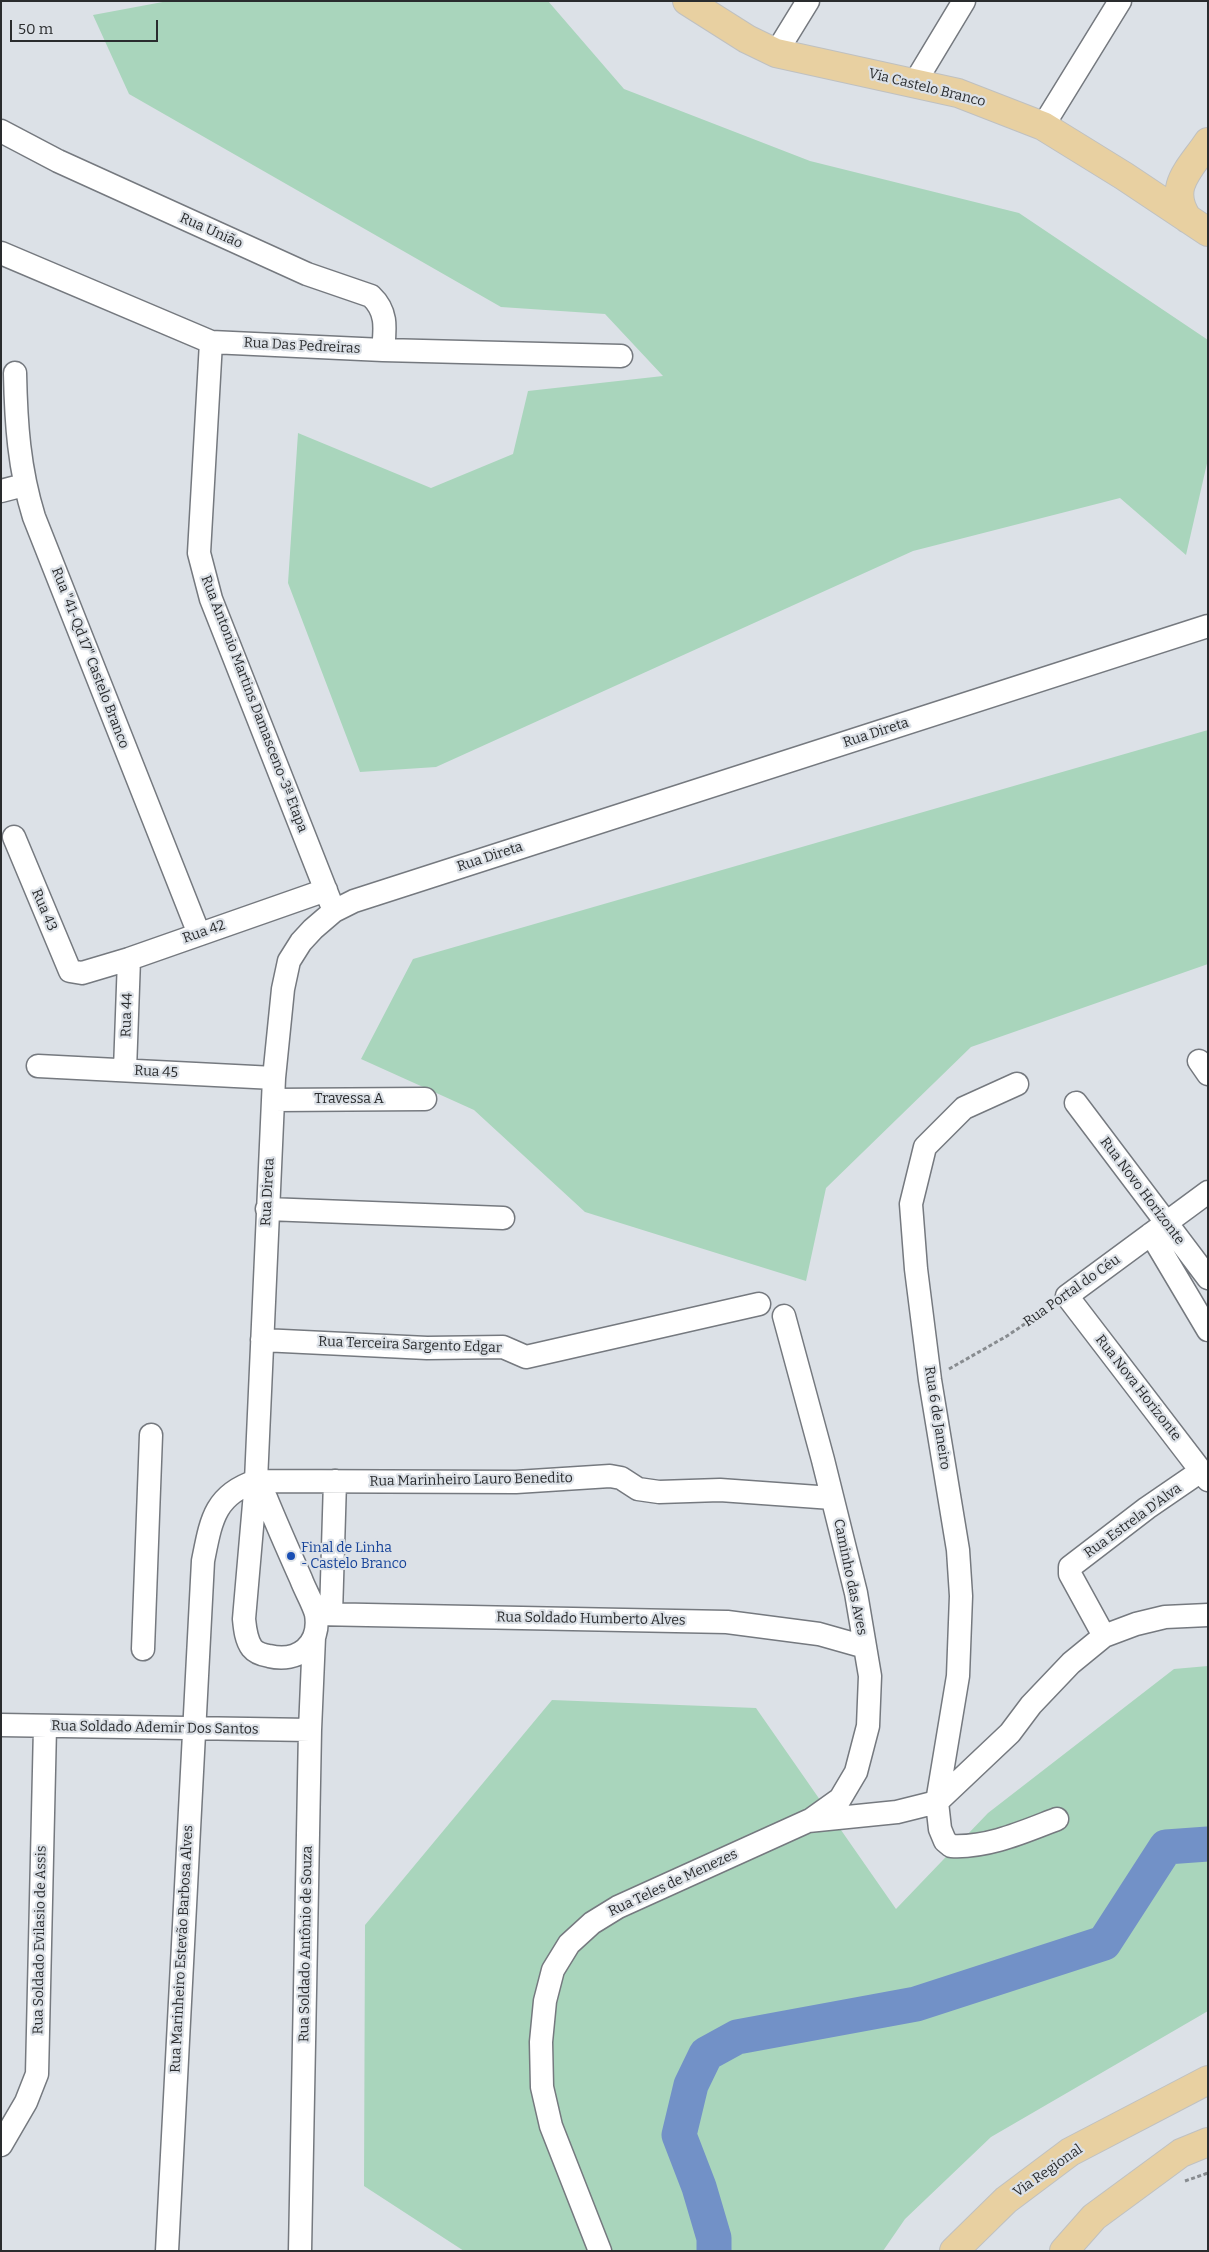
<!DOCTYPE html>
<html>
<head>
<meta charset="utf-8">
<style>
	body { margin:0 }
	#map { position:relative; width:1209px; height:2252px; overflow:hidden; background:#dce1e7; font-family:Bitter,serif }
	canvas { display:block }
	.frame { position:absolute; inset:0; border:2px solid #2a2c2e; pointer-events:none }
	.scale { position:absolute; left:10px; top:20px; width:148px; height:22px; box-sizing:border-box; border:2px solid #2a2c2e; border-top:0; padding-left:6px; font-size:15px; line-height:18px; white-space:nowrap; color:#2a2c2e; -webkit-text-stroke:4px #dce1e7; paint-order:stroke }
</style>
</head>
<body>
<div id="map">
<canvas width="1209" height="2252"></canvas>
<div class="frame"></div>
<div class="scale">50 m</div>
</div>
<script>
const g = document.querySelector('canvas').getContext('2d');
g.lineJoin = 'round';
function paint(path, color) {
  g.fillStyle = color;
  g.fill(path, 'evenodd');
}
function stroke(path, color, width, dash) {
  g.strokeStyle = color;
  g.lineWidth = width;
  g.lineCap = dash ? 'butt' : 'round';
  g.setLineDash(dash || []);
  g.stroke(path);
}
function write(font, color, halo, rows, align = 'center') {
  g.font = font + ' Bitter,serif';
  g.lineWidth = 4.5;
  g.setLineDash([]);
  g.textBaseline = 'middle';
  g.strokeStyle = halo;
  g.fillStyle = color;
  for (const [text, x, y, turn = 0] of rows) {
    g.save();
    g.translate(x, y);
    g.rotate((+turn || 0) * Math.PI / 180);
    g.textAlign = isNaN(turn) ? turn : align;
    if (halo) g.strokeText(text, 0, 0);
    g.fillText(text, 0, 0);
    g.restore();
  }
}
const green = new Path2D(`
	M168,1H548L624,89L810,161L1019,213L1208,340V459L1186,555L1120,498L913,551L436,767L360,772L288,583L298,433L431,488L513,454L528,391L663,376L605,314L501,307L129,94L93,15Z
	M1208,730V964L971,1047L826,1188L806,1281L585,1212L474,1110L361,1059L413,959Z
	M1208,1666V2011L991,2137L905,2219L883,2251H464L364,2186L365,1925L552,1700L756,1708L896,1909L988,1813L1174,1669Z`);
const river = new Path2D(`
	M714,2251V2238L699,2187L679,2135L691,2085L706,2054L737,2037L916,2004L1104,1943L1166,1847L1208,1844`);
const path = new Path2D(`
	M949,1369L1007,1336L1050,1307
	M1185,2181L1208,2173`);
const minor = new Path2D(`
	M776,53L808,1
	M914,84L964,1
	M1043,126L1120,1
	M1,131L58,161L307,274L371,296C388,312 385,329 383,350
	M1,253L211,342L383,350L621,356
	M211,342L199,553L211,599L334,911
	M15,373C16,423 19,469 34,517L199,934
	M1,491L24,485
	M14,837L70,971L82,973L129,959L326,890
	M1199,1061L1208,1074
	M38,1066L274,1078
	M125,1070L129,959
	M1017,1084L964,1108L925,1147L911,1204L916,1269L930,1380L958,1550L961,1596L958,1676L937,1802L940,1829L945,1841L951,1846C988,1848 1023,1832 1057,1819
	M273,1100L425,1099
	M1076,1103L1208,1278
	M1208,1192L1067,1296L1208,1480
	M267,1209L503,1218
	M1151,1234L1208,1330
	M784,1316L823,1460L856,1593L870,1676L868,1726L856,1772L840,1799L812,1819
	M262,1340L427,1348L503,1347L526,1357L759,1304
	M256,1481L266,1498C277,1525 289,1552 301,1579C305,1590 313,1603 316,1614C321,1645 298,1663 269,1656C263,1655 256,1653 252,1648C246,1640 245,1629 244,1619L256,1481L274,1078L283,989L289,961L301,942L313,929L334,911L354,901L1208,626
	M316,1614L727,1622L819,1634L865,1647
	M331,1614L335,1481
	M1104,1636L1070,1574V1567L1147,1508L1201,1471
	M143,1649L151,1435
	M1,1725L310,1730
	M1,2145L26,2102L37,2074L45,1727
	M167,2251L203,1561C211,1521 214,1495 256,1481L516,1482L610,1476L621,1478L638,1489L659,1492L720,1490L832,1498
	M300,2251L310,1730L314,1637
	M600,2251L551,2126L542,2087L541,2042L545,2001L553,1970L569,1944L592,1923L618,1907L808,1821L897,1812L937,1802L1010,1733L1031,1705L1071,1663L1104,1636L1136,1624L1165,1617L1208,1615`);
const major = new Path2D(`
	M687,1L747,39L776,53L958,93L1043,126L1124,176L1208,232
	M1188,219C1166,188 1190,169 1208,142
	M954,2251L1006,2200L1070,2152L1208,2080
	M1064,2251L1094,2217L1181,2153L1208,2142`);
const markers = [
	[291,1556,5,"#1a4fb4"]
];
const streetNames = [
	["Via Castelo Branco",927,88,14],
	["Rua União",211,231,24],
	["Rua Das Pedreiras",302,346,3],
	["Rua \"41-Qd 17\" Castelo Branco",90,658,69],
	["Rua Antonio Martins Damasceno-3ª Etapa",254,704,69],
	["Rua Direta",876,733,-18],
	["Rua Direta",490,857,-18],
	["Rua 43",44,910,67],
	["Rua 42",204,932,-19],
	["Rua 44",127,1015,-88],
	["Rua 45",156,1072,3],
	["Travessa A",349,1099],
	["Rua Novo Horizonte",1142,1191,53],
	["Rua Direta",268,1192,-87],
	["Rua Portal do Céu",1072,1291,-35],
	["Rua Terceira Sargento Edgar",410,1345,2],
	["Rua Nova Horizonte",1138,1388,52],
	["Rua 6 de Janeiro",937,1418,81],
	["Rua Marinheiro Lauro Benedito",471,1480,-1],
	["Rua Estrela D'Alva",1133,1521,-36],
	["Caminho das Aves",850,1577,78],
	["Rua Soldado Humberto Alves",591,1619,1],
	["Rua Soldado Ademir Dos Santos",155,1728,1],
	["Rua Teles de Menezes",673,1883,-25],
	["Rua Soldado Evilasio de Assis",40,1940,-89],
	["Rua Soldado Antônio de Souza",306,1944,-89],
	["Rua Marinheiro Estevão Barbosa Alves",182,1949,-87],
	["Via Regional",1048,2171,-35]
];
const transitNames = [
	["Final de Linha",301,1548],
	["- Castelo Branco",301,1564]
];
paint(green, '#a9d5bc');
stroke(river, '#7291c7', 35);
stroke(minor, '#75797f', 25);
stroke(major, '#bfc0c0', 30);
stroke(path, '#888c90', 3, [4, 2.5]);
stroke(minor, '#fff', 22);
stroke(major, '#e8d0a1', 28);
for (const [x, y, r, color] of markers) {
  const dot = new Path2D();
  dot.arc(x, y, r, 0, 2 * Math.PI);
  g.fillStyle = color;
  g.fill(dot);
  stroke(dot, '#dce1e7', 2);
}
write('14px', '#2a2c2e', '#dce1e7', streetNames);
write('14px', '#164399', '#dce1e7', transitNames, 'left');
</script>
</body>
</html>
